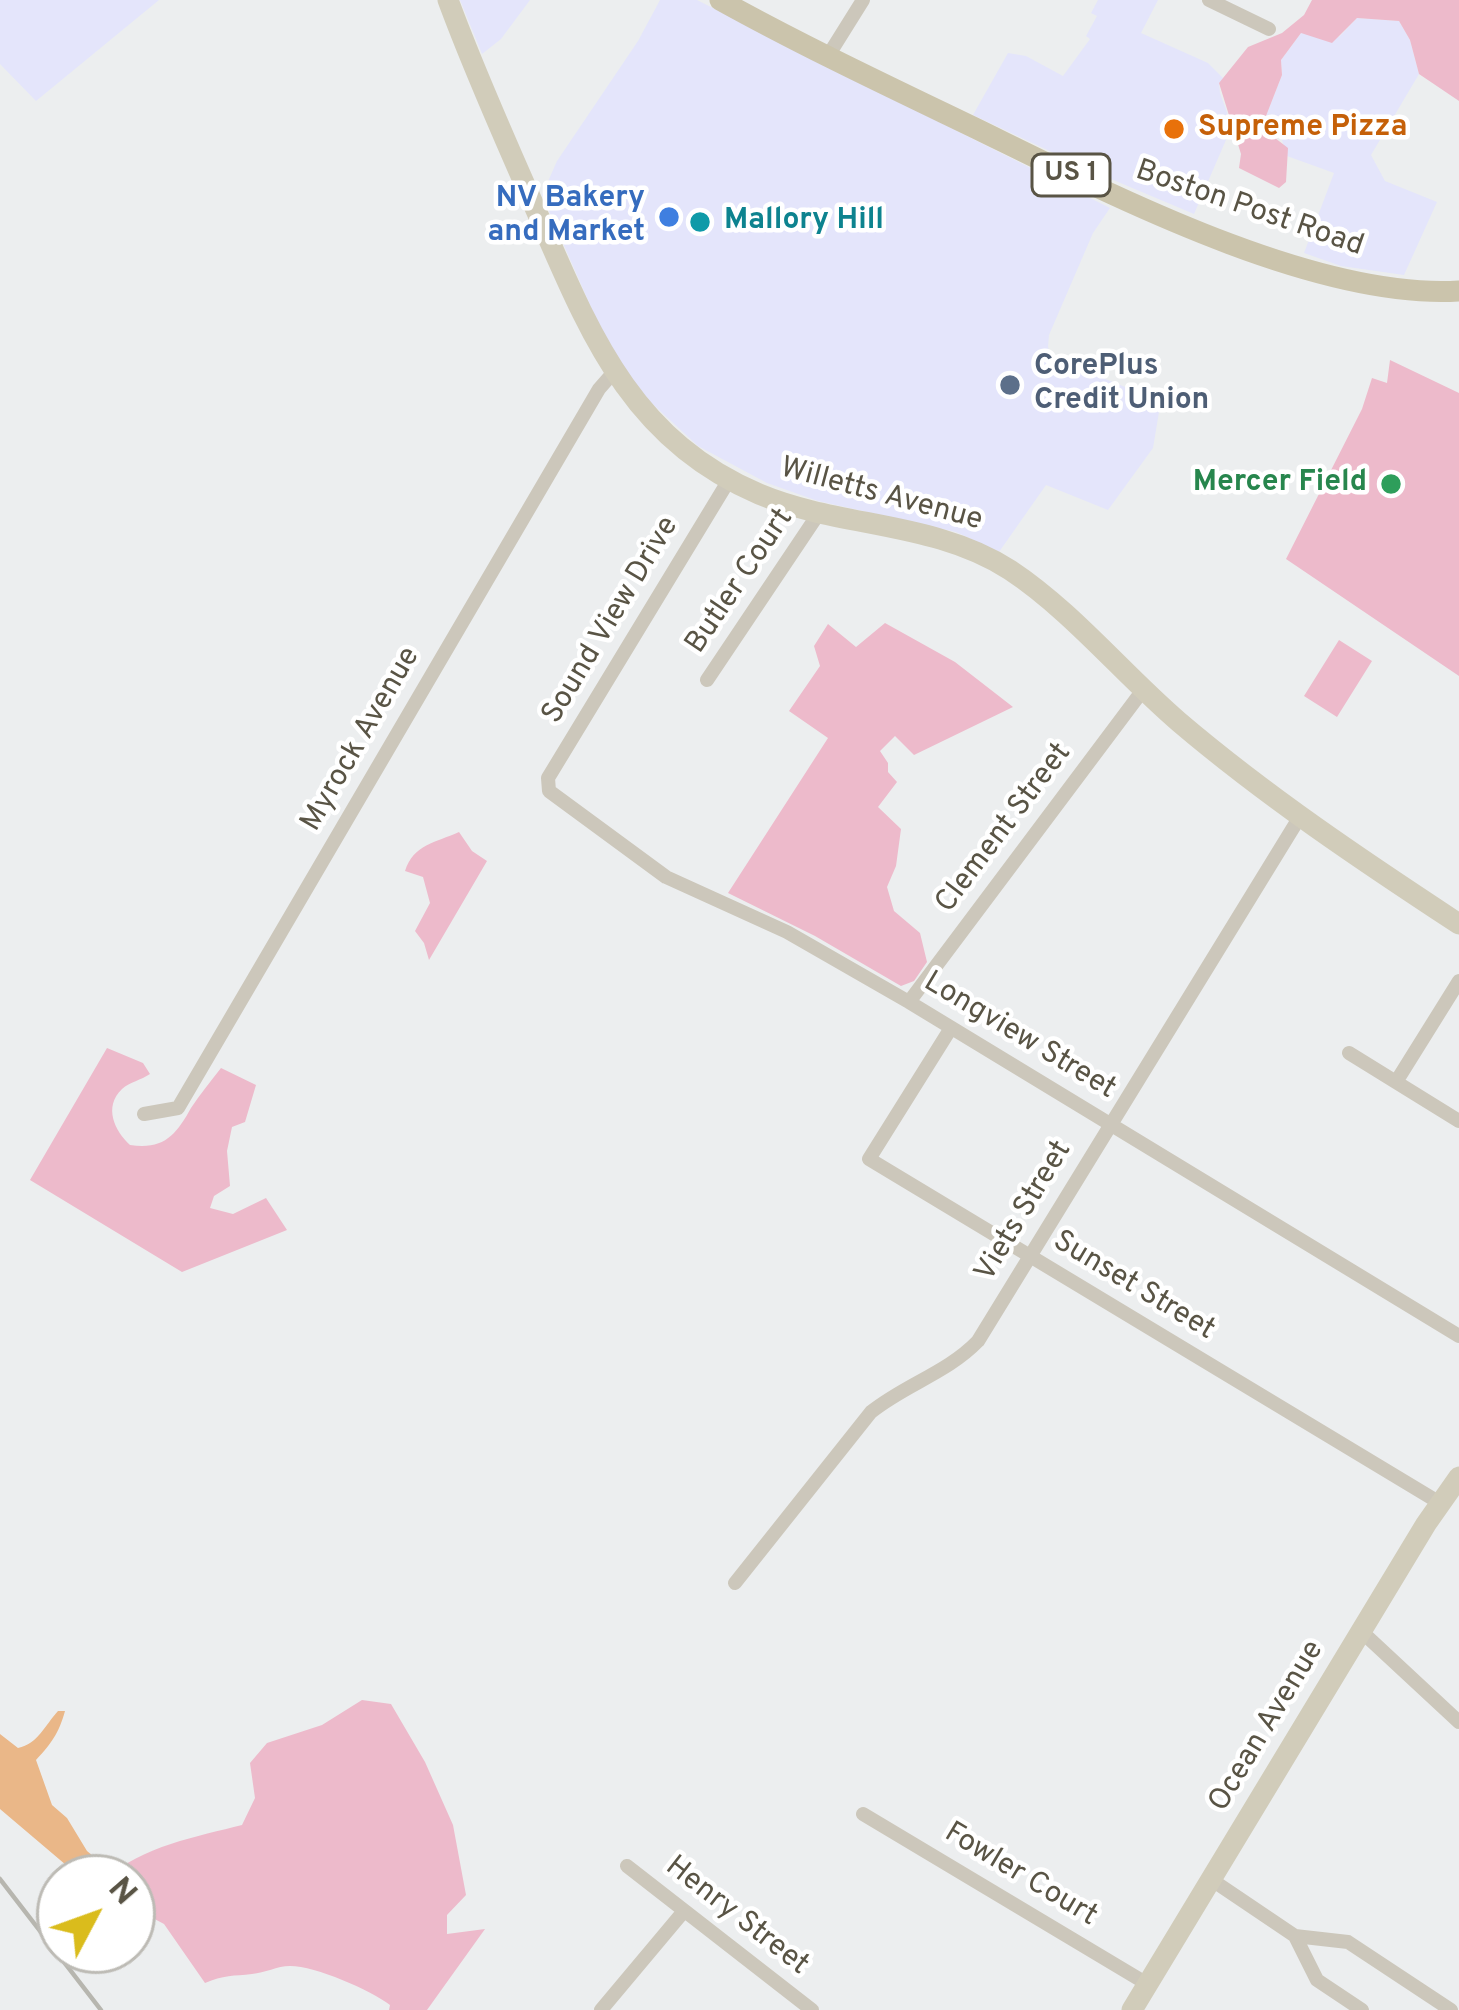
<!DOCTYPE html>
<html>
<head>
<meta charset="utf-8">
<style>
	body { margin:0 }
	#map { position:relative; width:1459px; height:2010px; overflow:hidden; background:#eceeef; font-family:Overpass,sans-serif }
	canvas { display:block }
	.north { position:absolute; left:36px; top:1854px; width:120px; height:120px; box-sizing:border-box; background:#fff; border:3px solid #bdbbb5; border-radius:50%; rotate:49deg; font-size:33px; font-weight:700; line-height:48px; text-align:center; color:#595445 }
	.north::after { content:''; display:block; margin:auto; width:42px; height:54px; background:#dabc1c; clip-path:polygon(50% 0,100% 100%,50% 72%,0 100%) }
</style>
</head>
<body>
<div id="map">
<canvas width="1459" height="2010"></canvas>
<div class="north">N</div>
</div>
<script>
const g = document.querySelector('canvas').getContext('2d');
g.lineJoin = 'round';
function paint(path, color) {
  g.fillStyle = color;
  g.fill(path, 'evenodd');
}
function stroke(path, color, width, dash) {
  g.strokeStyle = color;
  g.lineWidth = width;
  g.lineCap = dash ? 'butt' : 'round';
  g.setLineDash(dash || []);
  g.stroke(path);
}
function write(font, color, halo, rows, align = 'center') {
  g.font = font + ' Overpass,sans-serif';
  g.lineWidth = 9;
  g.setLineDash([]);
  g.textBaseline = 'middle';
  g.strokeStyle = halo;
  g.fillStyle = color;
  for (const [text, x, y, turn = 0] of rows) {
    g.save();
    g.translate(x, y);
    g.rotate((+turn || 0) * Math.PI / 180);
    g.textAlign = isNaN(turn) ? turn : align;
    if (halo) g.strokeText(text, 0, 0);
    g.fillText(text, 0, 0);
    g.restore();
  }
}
const commercial = new Path2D(`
	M0,0H159L36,101L0,64Z
	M460,0H530L501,39L482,54Z
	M660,0H697L1110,208L1093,233L1049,335L1048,347L1051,357L1145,395L1160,406L1153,448L1108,510L1046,485L999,552L956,532L818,501L767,483L698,446L645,397L619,364L600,328L542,195L557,161L638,41Z
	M1098,0H1158L1141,33L1208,63L1224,79L1219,83L1220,93L1232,126L1194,214L1092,171L973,115L1008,53L1026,56L1063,76L1090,39L1086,36L1097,16L1091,13Z
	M1357,18L1399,21L1410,40L1419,74L1371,155L1385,181L1437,202L1404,275L1341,266L1304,253L1334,173L1287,156L1282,140L1266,131V116L1282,75L1281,60L1301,33L1339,37Z`);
const green = new Path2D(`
	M1312,0H1459V101L1419,74L1410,40L1399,21L1357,18L1332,43L1301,33L1281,60L1282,75L1266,116V131L1288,148L1286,182L1279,188L1239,168L1241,154L1219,83L1248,47L1282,33L1304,15Z
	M1390,360L1459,393V676L1286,559L1362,409L1372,378L1387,383Z
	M885,623L955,662L1013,707L914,755L895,736L880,751L888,763V772L897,782L878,807L901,829L896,866L887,887L894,911L920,933L927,962L914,981L901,986L815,936L728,893L828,738L789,711L820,666L814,646L828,624L856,647Z
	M1339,640L1372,661L1337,717L1304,696Z
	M459,832L472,851L487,861L429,960L424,943L415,931L430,903L423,877L405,871C414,844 435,843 459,832Z
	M107,1048L143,1063L150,1074C141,1080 130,1082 122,1089C103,1107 115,1131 130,1145C164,1150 176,1135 191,1108C200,1094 211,1081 221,1068L256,1085L245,1122L232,1127L227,1151L230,1186L214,1196L210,1208L233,1214L266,1198L287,1230L182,1272L30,1180Z
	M362,1700L391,1704L425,1762L453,1825L466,1895L447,1915V1934L485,1929L427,2010H389L390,2005C370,1990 316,1966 290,1966C277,1966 265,1973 252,1974C234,1976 223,1975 205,1983L164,1924L132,1907V1878H108C140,1847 199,1836 242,1825L255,1798L250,1763L267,1743L322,1725Z`);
const water = new Path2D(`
	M58,1711H65C59,1733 51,1744 36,1760L52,1805L67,1818L87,1851L99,1861L120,1866L108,1878L66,1865L0,1809V1734L18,1748C38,1744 45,1725 58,1711Z`);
const street = new Path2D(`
	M1209,0L1269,29
	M828,56L863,0
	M729,480L548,778L549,791L666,877L787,932L909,1002L1459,1336
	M707,680L819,513
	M909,1002L1143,690
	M951,1028L869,1159L1440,1503
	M1349,1053L1459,1121
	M1396,1082L1459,981
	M144,1114L178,1108L599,389L613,373
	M735,1583L871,1412C906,1384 947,1373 978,1341L1301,815
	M1361,1631L1459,1722
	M863,1814L1149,1985
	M627,1866L812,2010
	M1212,1880L1295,1936L1348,1942L1451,2010
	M1295,1936L1317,1980L1362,2010
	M601,2010L684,1911`);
const secondary = new Path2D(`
	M448,0C473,68 503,135 532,201C586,323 626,438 759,494C840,528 935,521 1010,570C1072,611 1122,673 1179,722C1266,796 1363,861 1459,924
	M1132,2010L1426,1524L1459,1477`);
const primary = new Path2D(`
	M720,0C803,46 890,87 975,128C1106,192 1313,300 1459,291`);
const rail = new Path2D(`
	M0,1879L101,2010`);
const markers = [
	[1174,129,12,"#e8710a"],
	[669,217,12,"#3f7fe0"],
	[700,222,12,"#0f9aa8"],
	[1010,385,12,"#5c6f8a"],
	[1391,484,12,"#2e9e5b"]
];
const shields = [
	[1071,175,78]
];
const shieldNames = [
	["US 1",1071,175]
];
const foodNames = [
	["Supreme Pizza",1198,129]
];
const shopNames = [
	["NV Bakery",645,200],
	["and Market",645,234]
];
const streetNames = [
	["Boston Post Road",1249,210,19],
	["Willetts Avenue",881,496,15],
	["Butler Court",741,582,-56],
	["Sound View Drive",612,621,-59],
	["Myrock Avenue",362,740,-60],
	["Clement Street",1005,829,-53],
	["Longview Street",1019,1037,31],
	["Viets Street",1025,1212,-59],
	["Sunset Street",1133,1287,31],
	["Ocean Avenue",1268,1727,-59],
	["Fowler Court",1020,1876,31],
	["Henry Street",736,1917,38]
];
const cultureNames = [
	["Mallory Hill",724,222]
];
const serviceNames = [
	["CorePlus",1034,368],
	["Credit Union",1034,402]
];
const leisureNames = [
	["Mercer Field",1367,484]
];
paint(commercial, '#e4e5fb');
paint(green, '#edbacb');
paint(water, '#eab788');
stroke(street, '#ccc7bb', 14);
stroke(secondary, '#d1ccba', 21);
stroke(primary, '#cbc4ac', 21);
stroke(rail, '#b7b6af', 4.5);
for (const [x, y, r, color] of markers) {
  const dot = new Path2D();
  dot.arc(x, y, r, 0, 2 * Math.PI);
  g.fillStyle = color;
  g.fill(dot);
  stroke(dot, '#fff', 4.5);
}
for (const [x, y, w] of shields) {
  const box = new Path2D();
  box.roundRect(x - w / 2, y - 21, w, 42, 9);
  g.fillStyle = '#fff';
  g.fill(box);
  stroke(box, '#595445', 3);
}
write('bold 27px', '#595445', null, shieldNames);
write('bold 30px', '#c56008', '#fff', foodNames, 'left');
write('bold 30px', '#366cbe', '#fff', shopNames, 'right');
write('30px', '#595445', '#fff', streetNames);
write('bold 30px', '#0d838f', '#fff', cultureNames, 'left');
write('bold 30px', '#4e5e75', '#fff', serviceNames, 'left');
write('bold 30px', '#27864d', '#fff', leisureNames, 'right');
</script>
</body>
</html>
